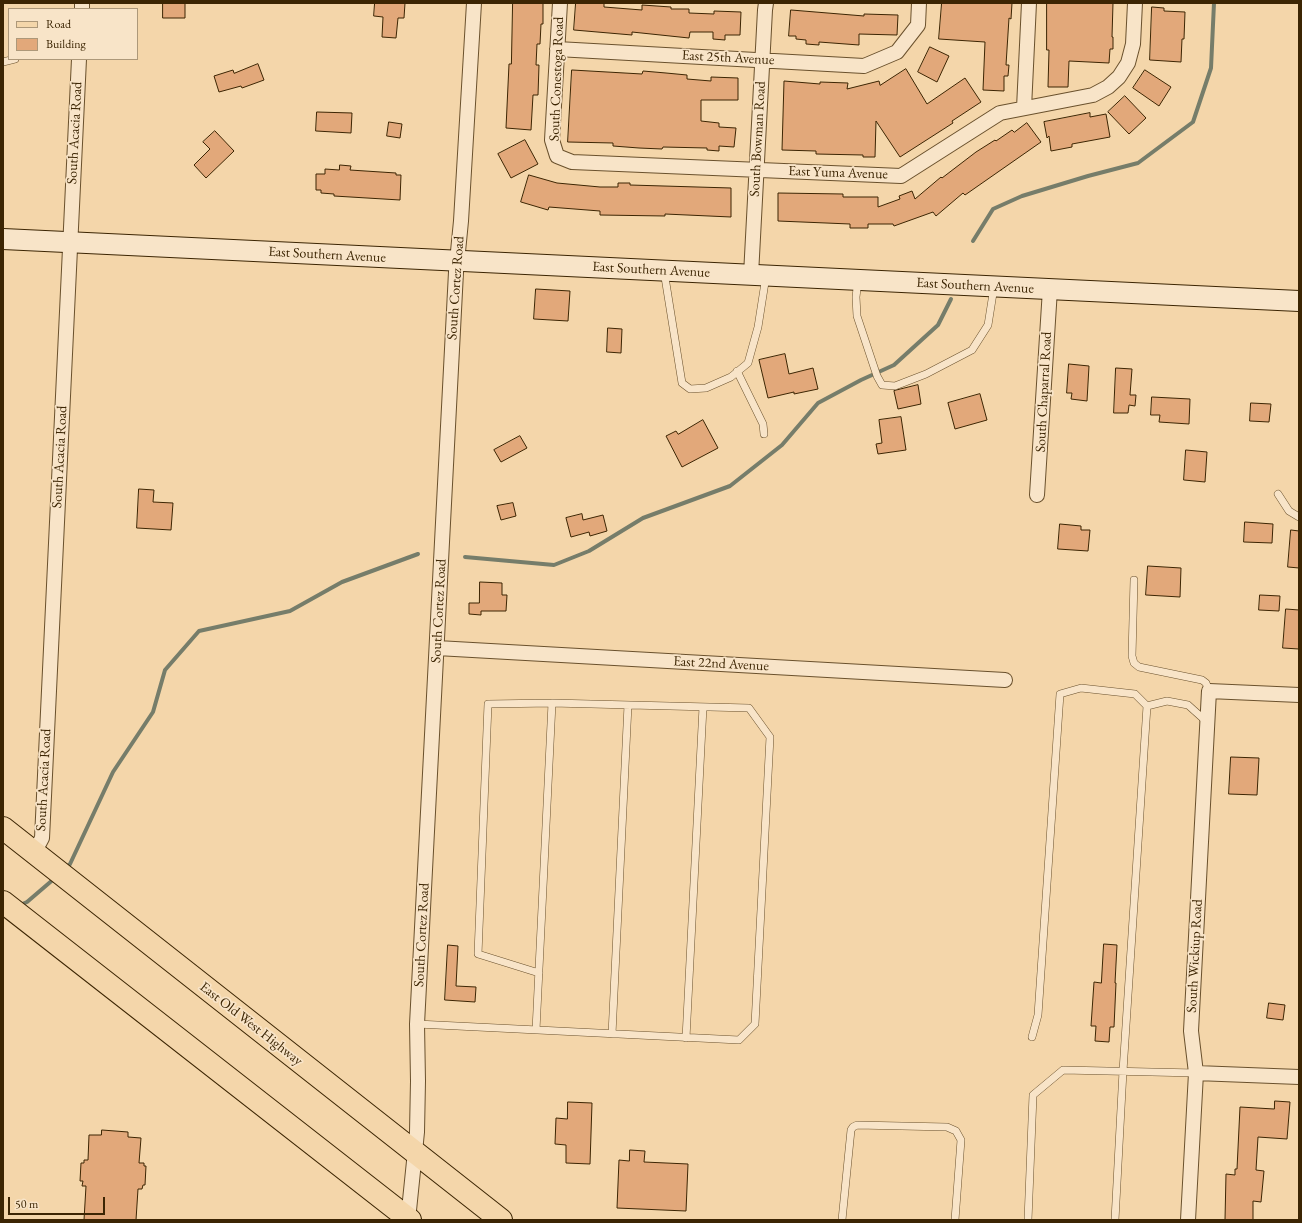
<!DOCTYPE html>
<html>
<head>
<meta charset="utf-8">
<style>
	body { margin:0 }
	#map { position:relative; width:1302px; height:1223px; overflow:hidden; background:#f4d6aa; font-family:"EB Garamond",serif }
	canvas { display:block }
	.frame { position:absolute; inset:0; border:4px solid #3c2503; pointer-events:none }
	.legend { position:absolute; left:8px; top:8px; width:130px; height:52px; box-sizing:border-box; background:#f8e4c8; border:1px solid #ad9879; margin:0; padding:5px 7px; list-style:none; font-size:12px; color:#3c2503 }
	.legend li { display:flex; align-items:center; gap:8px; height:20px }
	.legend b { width:20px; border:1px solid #ad9879 }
	.scale { position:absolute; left:8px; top:1197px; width:97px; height:18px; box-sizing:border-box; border:2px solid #3c2503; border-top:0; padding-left:5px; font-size:12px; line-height:14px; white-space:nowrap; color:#3c2503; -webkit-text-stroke:3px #f8e4c8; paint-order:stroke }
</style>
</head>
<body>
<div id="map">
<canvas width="1302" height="1223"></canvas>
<div class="frame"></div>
<ul class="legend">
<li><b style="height:5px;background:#f4d6aa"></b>Road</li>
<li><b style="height:11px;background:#e2a87a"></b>Building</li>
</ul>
<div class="scale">50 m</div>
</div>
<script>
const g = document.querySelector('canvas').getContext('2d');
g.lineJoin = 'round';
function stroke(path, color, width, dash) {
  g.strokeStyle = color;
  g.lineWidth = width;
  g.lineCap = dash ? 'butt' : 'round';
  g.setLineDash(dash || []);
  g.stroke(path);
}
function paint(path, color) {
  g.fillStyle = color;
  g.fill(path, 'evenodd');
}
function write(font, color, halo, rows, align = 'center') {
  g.font = font + ' "EB Garamond",serif';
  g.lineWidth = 3.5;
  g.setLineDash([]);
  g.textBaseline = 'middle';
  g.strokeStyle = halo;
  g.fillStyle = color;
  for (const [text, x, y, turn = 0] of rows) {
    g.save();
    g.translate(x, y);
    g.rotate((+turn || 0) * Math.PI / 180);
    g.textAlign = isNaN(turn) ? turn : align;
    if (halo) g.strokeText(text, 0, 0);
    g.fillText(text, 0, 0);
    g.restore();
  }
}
const stream = new Path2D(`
	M973,241L993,209L1022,196L1088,176L1138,163L1193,122L1211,68L1214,3
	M465,557L554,565L589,551L643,518L730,486L782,445L818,403L861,380L894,365L938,325L951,299
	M65,869L70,864L113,772L153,712L165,670L199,631L290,611L342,582L418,554
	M20,905L27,902L55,878`);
const building = new Path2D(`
	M163,3H185V18H163Z
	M375,3H405L404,18H398L396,38L382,37L383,17L374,16Z
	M513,3H543V24H541L540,44H537L536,65H539L538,95H533L531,130L506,128L509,64H511Z
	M576,3H604V7L642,10V5L671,7V9H689V13L714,14V11L741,12L740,35H725V40L713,39V32H690L689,38L632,32V35L574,30Z
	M942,3H1012L1011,19L1009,18L1006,65H1009L1008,76H1004V91L983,90L985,42L939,39Z
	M1047,3H1113L1112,37H1113V49H1110L1109,63L1069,61L1068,87H1048L1049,50H1047Z
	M1152,7L1164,8V11L1185,12L1184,39H1182L1181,62L1150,60Z
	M791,10L864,16V14L898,15L897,35L859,34V45L819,42V45L806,44V40L796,39V36H789Z
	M930,47L949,56L937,82L918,72Z
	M258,64L264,80L242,88L241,86L219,92L214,76L233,70L234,73Z
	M906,69L927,104L965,78L981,102L952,121L953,123L900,157L876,121L875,157H863V155L816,154V151L782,150L784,81L820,84V82L848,83L847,89L879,81L880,85Z
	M572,70L642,74L643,71L666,73L687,75V79L711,81V77L738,78V100H701V121L719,123V127L736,128L734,147L719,146V151L707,150V148L663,147L662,149L639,148L613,146V143L568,142Z
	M1145,70L1171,87L1159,106L1133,88Z
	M1125,96L1146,118L1129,134L1108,112Z
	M317,112L352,113L351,133L316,131Z
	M1090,113V117L1106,114L1110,137L1072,144V147L1051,151L1049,136L1047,138L1044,122Z
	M389,122L402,124L400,138L387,136Z
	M1027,123L1041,142L965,195L963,193L936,216L933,212L894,226L893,224H868V228H850V224L778,221V193L843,194V197H878V207L900,199L899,196L912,191L915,199L941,177L942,178L976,152L995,140L996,141L1012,130L1014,132Z
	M215,131L234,151L206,178L194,165L210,149L203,142Z
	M525,140L538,164L511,178L498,154Z
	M340,165L351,166L350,170L396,173V175H401L400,200L334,196V194L321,193V190H316V174H325V169L339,170Z
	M529,175L557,183L600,187H618V183H630V185L731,188V217L665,214V216L600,215V211L549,207L548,210L521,202Z
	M536,289L570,291L568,321L534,319Z
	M608,328L622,329L621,353L607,352Z
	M785,354L789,374L813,368L818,389L794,394V392L768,398L759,360Z
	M1069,364L1089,366L1087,401L1071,399L1072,393H1067Z
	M1116,368L1132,369L1130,395H1136L1135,406L1129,405L1128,413H1114Z
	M918,385L921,404L898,409L894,391Z
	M980,394L987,420L955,429L948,403Z
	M1152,397L1190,399L1189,424L1159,422L1160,415H1151Z
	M1251,403L1271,404L1269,422L1250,421Z
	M901,417L906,450L878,454L876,444L882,443L879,420Z
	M703,420L718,448L682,467L666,436L676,431L678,434Z
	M520,436L527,448L501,462L494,450Z
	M1186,450L1207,452L1205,482L1184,480Z
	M139,489L154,490L153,502L173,503L171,530L137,528Z
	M513,503L516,516L501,520L497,506Z
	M582,514L583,520L603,515L607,531L590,536L589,532L571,537L566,518Z
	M1245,522L1273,524L1272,543L1244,542Z
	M1060,524L1081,526V530H1090L1088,551L1058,549Z
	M1291,530L1299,531V568L1288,567Z
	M1148,566L1181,568L1180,597L1146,595Z
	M480,582L502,583V595H507L506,611H481V615L469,614V603H479Z
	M1260,595L1280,596L1279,611L1259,610Z
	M1286,609L1299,610V649L1283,648Z
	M1231,757L1259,758L1257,795L1229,794Z
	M1104,944L1117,945L1115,983H1116L1114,1027H1110L1109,1042L1095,1041L1096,1026H1091L1094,982L1101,983Z
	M448,945L458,946L456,986L476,987L475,1002L445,1000Z
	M1269,1003L1285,1005L1283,1020L1267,1018Z
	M1275,1101L1290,1102L1287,1139L1258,1137L1256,1170L1264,1171L1261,1202L1253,1201V1220H1225L1226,1174L1235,1175V1169H1237L1240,1107L1274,1109Z
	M568,1102L592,1103L590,1164L566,1163V1145L555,1144L556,1118L567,1119Z
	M102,1130L128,1132V1137L141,1138L139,1163H144V1166H146L145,1185H143L142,1189H138L136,1220H84L86,1186H82L83,1181H80L81,1163H84V1160H88L89,1135H101Z
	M630,1150L645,1151L644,1162L688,1164L686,1211L617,1208L619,1160L629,1161Z`);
const lane = new Path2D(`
	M3,62L15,59
	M664,271L682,383L690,389L706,388L731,377L748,363L758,327L766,276
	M858,280L856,297L857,316L877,376L882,385L895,386L926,374L972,350L988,325L994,287
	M737,371L763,424L764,434
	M1278,494L1289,511L1299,517
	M1134,580L1132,656L1134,663L1139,667L1202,680L1206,683L1209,691
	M1147,706L1167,701L1188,705L1207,722
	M539,973L478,954L488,704L552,703
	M417,1024L739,1040L755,1024L770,737L749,708L552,703L536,1030
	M612,1034L628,705
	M1032,1037L1038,1015L1060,694L1081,688L1135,694L1147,706L1123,1071L1115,1220
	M686,1038L703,707
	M842,1220L851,1130L853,1127L857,1125L947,1127L956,1131L961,1140L955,1220
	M1028,1220L1033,1095L1063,1070L1196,1073`);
const street = new Path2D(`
	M560,3L552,140L557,156L572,162L901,176L1000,113L1093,95L1108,87L1119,77L1128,63L1133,44L1135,3
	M82,9V3
	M557,49L864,66L897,52L918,25L919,3
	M1024,108L1029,3
	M751,275L765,10L766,3
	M1037,495L1050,289
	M437,648L1005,680
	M34,853L42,838L79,59
	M1196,1073L1299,1077
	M408,1220L417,1132L418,1081L417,1024L456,272L461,221L474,3
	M1188,1220L1196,1073L1191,1031L1209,691L1299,695`);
const secondary = new Path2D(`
	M3,239L1299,301`);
const primary = new Path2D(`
	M3,828L501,1220
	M3,902L410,1220`);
const streetNames = [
	["East 25th Avenue",728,58,3],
	["South Conestoga Road",557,79,-88],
	["South Acacia Road",75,133,-87],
	["South Bowman Road",758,139,-87],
	["East Yuma Avenue",838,173,2],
	["East Southern Avenue",327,255,3],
	["East Southern Avenue",651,270,3],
	["East Southern Avenue",975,286,3],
	["South Cortez Road",456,288,-86],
	["South Chaparral Road",1044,392,-87],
	["South Acacia Road",60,457,-87],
	["South Cortez Road",439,611,-87],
	["East 22nd Avenue",721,664,3],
	["South Acacia Road",44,780,-87],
	["South Cortez Road",422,935,-87],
	["South Wickiup Road",1195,956,-87],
	["East Old West Highway",251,1024,38]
];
stroke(stream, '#767d6a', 4);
paint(building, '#e2a87a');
stroke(building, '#3c2503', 1);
stroke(lane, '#6a512d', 8);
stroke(street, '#6a512d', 16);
stroke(secondary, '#3c2503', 22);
stroke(primary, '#3c2503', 24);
stroke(lane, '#f8e4c8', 7);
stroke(street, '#f8e4c8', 14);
stroke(secondary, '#f8e4c8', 20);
stroke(primary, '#f4d6aa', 22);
write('14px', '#3c2503', '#f8e4c8', streetNames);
</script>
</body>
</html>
